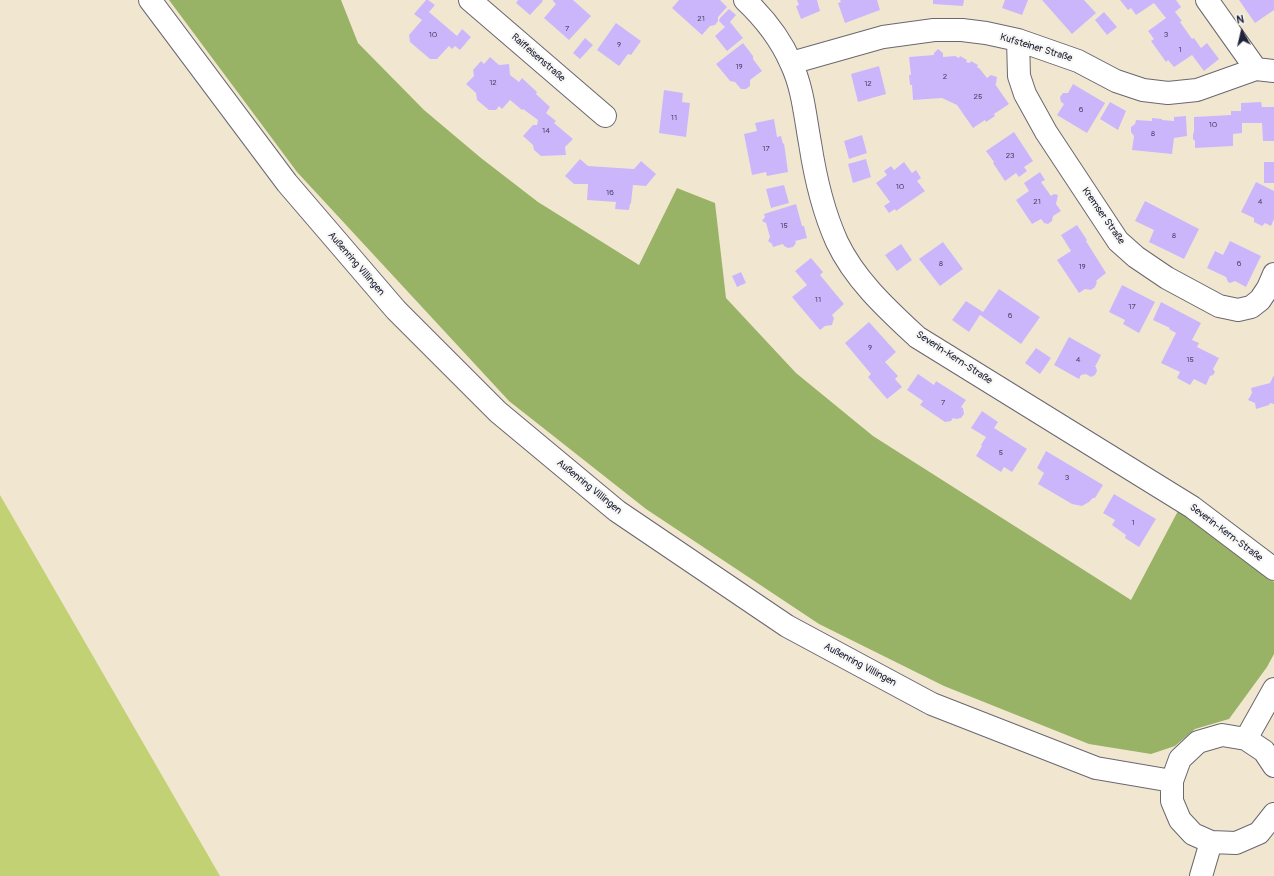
<!DOCTYPE html>
<html>
<head>
<meta charset="utf-8">
<style>
	body { margin:0 }
	#map { position:relative; width:1274px; height:876px; overflow:hidden; background:#f1e7d1; font-family:Pangolin,sans-serif }
	canvas { display:block }
	.north { position:absolute; left:1222px; top:12px; width:40px; height:40px; -webkit-text-stroke:3px #f6f6f2; paint-order:stroke; rotate:352deg; font-size:11px; font-weight:700; line-height:16px; text-align:center; color:#22223b }
	.north::after { content:''; display:block; margin:auto; width:14px; height:18px; background:#22223b; clip-path:polygon(50% 0,100% 100%,50% 72%,0 100%) }
</style>
</head>
<body>
<div id="map">
<canvas width="1274" height="876"></canvas>
<div class="north">N</div>
</div>
<script>
const g = document.querySelector('canvas').getContext('2d');
g.lineJoin = 'round';
function paint(path, color) {
  g.fillStyle = color;
  g.fill(path, 'evenodd');
}
function stroke(path, color, width, dash) {
  g.strokeStyle = color;
  g.lineWidth = width;
  g.lineCap = dash ? 'butt' : 'round';
  g.setLineDash(dash || []);
  g.stroke(path);
}
function write(font, color, halo, rows, align = 'center') {
  g.font = font + ' Pangolin,sans-serif';
  g.lineWidth = 4;
  g.setLineDash([]);
  g.textBaseline = 'middle';
  g.strokeStyle = halo;
  g.fillStyle = color;
  for (const [text, x, y, turn = 0] of rows) {
    g.save();
    g.translate(x, y);
    g.rotate((+turn || 0) * Math.PI / 180);
    g.textAlign = isNaN(turn) ? turn : align;
    if (halo) g.strokeText(text, 0, 0);
    g.fillText(text, 0, 0);
    g.restore();
  }
}
const green = new Path2D(`
	M0,495L220,876H0Z`);
const forest = new Path2D(`
	M169,0H341L358,43L424,110L481,158L538,202L639,265L677,188L715,203L726,298L796,373L873,436L1131,600L1178,511L1274,582V654L1267,667L1229,719L1195,729L1175,746L1151,754L1089,744L944,686L819,624L646,509L509,401L297,172Z`);
const building = new Path2D(`
	M426,0H428L435,5L429,12L457,36L462,29L471,37L460,50L455,46L452,49L449,46L437,59H430L410,42L409,35L422,20L414,14Z
	M518,0H542L543,1L530,15L516,3Z
	M553,0H573L591,16L569,40L544,18L556,4L553,1Z
	M679,0H720L727,7L718,17V21L715,25L710,26L702,35L672,8Z
	M797,0H817L820,11L801,19L796,6L799,5Z
	M840,0H877L880,10L845,23L838,3L841,2Z
	M933,0H964L963,6L933,4Z
	M1005,0H1028L1022,15L1002,8Z
	M1042,0H1084L1096,13L1072,34Z
	M1120,0H1176L1181,7L1175,12L1182,21L1180,22L1192,39L1194,38L1201,48L1207,43L1219,59L1204,71L1192,55L1174,67L1168,60L1166,62L1151,41L1154,39L1148,31L1166,18L1154,3L1136,15L1131,8L1128,10Z
	M1239,0H1274V10L1255,23Z
	M729,9L736,15L730,22L743,38L727,51L715,36L725,27L719,21L720,18Z
	M1104,12L1117,27L1107,35L1095,20Z
	M616,23L641,41L631,55L628,54L619,66L597,50Z
	M585,38L593,45L580,59L573,53Z
	M743,43L753,56V59L762,71L750,80V86L746,89H741L735,82L730,81L716,64Z
	M938,49L943,53V57L955,56L959,58L960,56L967,60L966,62L970,63L971,61L978,65L977,67L980,69L987,78L991,75L997,77L996,84H995L1009,104L994,114L995,116L986,122L985,120L973,128L957,105L942,98L913,100L912,85H910L909,75H911L909,57L934,55V53Z
	M490,57L499,65L509,64L510,75L519,82L522,78L537,92L536,94L550,107L546,113L556,121L554,123L573,139L565,147L566,155L541,156L534,150L533,145L523,136L533,125H537L538,120L523,109L522,110L510,100L502,109L499,106L496,110H489L477,100L476,93L466,84L474,76L473,70L481,61L484,64Z
	M879,66L886,94L858,102L851,74Z
	M1073,84L1105,103L1087,133L1057,115L1064,104L1061,102L1060,97L1063,93H1068Z
	M664,90L683,93L682,102L690,103L686,137L659,133Z
	M1110,102L1126,111L1118,130L1100,119Z
	M1261,102L1262,107H1274V141H1263L1262,123H1242V133L1233,134V146L1195,148V141L1193,139V134L1194,132V117L1231,115V111H1241V103Z
	M1186,116L1187,136L1174,138L1172,154L1132,150L1134,136L1131,132V127L1135,124L1136,120L1152,121V118L1162,119V120L1174,121V117Z
	M774,119L777,137L781,136L783,144L784,143L788,172L767,176L766,172L752,175L744,134L757,131L755,123Z
	M1014,132L1033,161L1024,167L1027,171L1019,177L1016,173L1005,181L993,163L994,162L986,151Z
	M862,135L867,153L849,159L844,141Z
	M580,159L588,166L634,169L641,161L656,174L646,186L633,185L631,203L630,204L629,210L615,209L616,202L587,200L588,184H574L565,176Z
	M866,159L871,177L853,183L848,164Z
	M904,162L912,173L916,170L921,178L917,181L925,191L896,211L895,209L889,213L884,206L890,202L876,183L887,175L884,171L891,166L894,170Z
	M1264,162H1274V183H1264Z
	M1040,172L1045,180L1041,182L1051,196L1054,194L1058,195L1056,204L1061,211L1053,216L1052,221L1048,224L1044,223L1041,219L1032,224L1016,200L1029,191L1024,183Z
	M1256,182L1274,191V219L1271,226L1265,223L1262,226L1254,222V218L1241,212Z
	M784,185L789,203L771,208L766,189Z
	M1145,201L1199,229L1184,259L1149,242L1154,230L1135,221Z
	M796,204L802,226H804L807,238L795,241L796,243L793,247L788,248L784,246L783,244L773,247L772,244L768,241L770,237L766,223L762,221L765,217L764,214Z
	M1077,225L1087,240L1086,241L1106,273L1096,281L1097,282L1095,287L1091,290L1085,289L1079,293L1057,260L1071,251L1061,235Z
	M1230,241L1261,256L1246,287L1235,281L1230,283L1228,282L1226,277L1207,268L1215,251L1223,255Z
	M943,242L963,269L940,286L919,259Z
	M901,244L912,260L897,271L885,255Z
	M811,258L823,272L820,275L844,304L832,315L834,318L832,325L825,326L820,330L792,297L807,285L795,271Z
	M741,272L746,283L737,287L732,276Z
	M1122,285L1155,302L1139,333L1123,324L1125,320L1109,312Z
	M999,289L1040,317L1021,344L980,315L969,332L952,320L966,301L983,312Z
	M1161,302L1201,323L1192,340L1199,343L1197,347L1219,358L1213,369L1215,372L1213,375L1210,376L1206,385L1194,379L1190,385L1177,378L1180,372L1161,363L1176,333L1169,329L1170,328L1153,320Z
	M869,322L896,352L885,362L898,376L895,379L902,387L887,399L868,377L871,374L845,343Z
	M1069,337L1101,355L1095,367H1096L1097,371L1095,375L1091,377L1086,374L1081,375L1079,379L1054,365Z
	M1036,348L1051,358L1040,374L1025,363Z
	M918,374L934,385L936,381L966,400L961,407L963,408L964,414L961,418L956,419L953,418L951,421L945,422L920,405L923,401L907,390Z
	M1274,375V404L1270,403L1269,405L1256,409L1255,403L1248,400L1252,393L1251,388L1270,383Z
	M982,411L998,422L994,428L1027,449L1012,472L1004,467L1001,472L976,456L982,446L981,445L986,437L971,428Z
	M1046,451L1103,485L1095,498H1093L1089,502L1082,506L1072,504L1038,484L1044,473L1037,468Z
	M1114,494L1156,519L1139,547L1125,538L1126,535L1112,525L1115,520L1103,513Z`);
const minor = new Path2D(`
	M150,0L287,183L396,310L498,412L617,511L787,626L932,704L1096,768L1172,781
	M470,0L605,116
	M745,0C763,17 781,40 791,63C803,88 805,116 810,143C815,176 823,211 837,242C855,280 887,309 917,337L1192,507L1274,569
	M1207,0L1256,69
	M1018,40L1019,76L1025,94L1046,132L1118,241L1136,257L1167,278L1219,306L1238,310L1251,307L1260,300L1268,288L1274,274
	M791,63L883,37L934,30H962L986,33L1018,40L1078,61L1116,81L1143,90L1168,93L1197,90L1256,69L1274,71
	M1246,739L1274,689
	M1274,766L1264,751L1246,739L1222,735L1198,742L1180,759L1172,781V801L1180,820L1193,834L1211,842L1236,843L1259,833L1274,814
	M1201,876L1211,842`);
const numberNames = [
	["21",701,19],
	["7",567,29],
	["10",433,35],
	["3",1166,35],
	["9",619,45],
	["1",1180,50],
	["19",739,67],
	["2",945,77],
	["12",493,83],
	["12",868,84],
	["25",978,97],
	["6",1081,110],
	["11",674,118],
	["10",1213,125],
	["14",546,131],
	["8",1153,134],
	["17",766,149],
	["23",1010,156],
	["10",900,187],
	["16",610,193],
	["21",1037,202],
	["4",1260,202],
	["15",784,226],
	["8",1174,236],
	["8",941,264],
	["6",1239,264],
	["19",1082,267],
	["11",818,300],
	["17",1132,307],
	["6",1010,316],
	["9",870,348],
	["4",1078,360],
	["15",1190,360],
	["7",943,403],
	["5",1001,453],
	["3",1067,478],
	["1",1133,523]
];
const streetNames = [
	["Kufsteiner Straße",1036,48,17],
	["Raiffeisenstraße",538,58,41],
	["Kremser Straße",1103,216,55],
	["Außenring Villingen",356,264,49],
	["Severin-Kern-Straße",954,358,33],
	["Außenring Villingen",589,487,39],
	["Severin-Kern-Straße",1226,533,37],
	["Außenring Villingen",860,665,28]
];
paint(green, '#c1d173');
paint(forest, '#98b365');
paint(building, '#ccb6fb');
stroke(minor, '#6a6770', 24);
stroke(minor, '#fff', 22);
write('8px', '#4c476b', null, numberNames);
write('10px', '#22223b', '#f6f6f2', streetNames);
</script>
</body>
</html>
